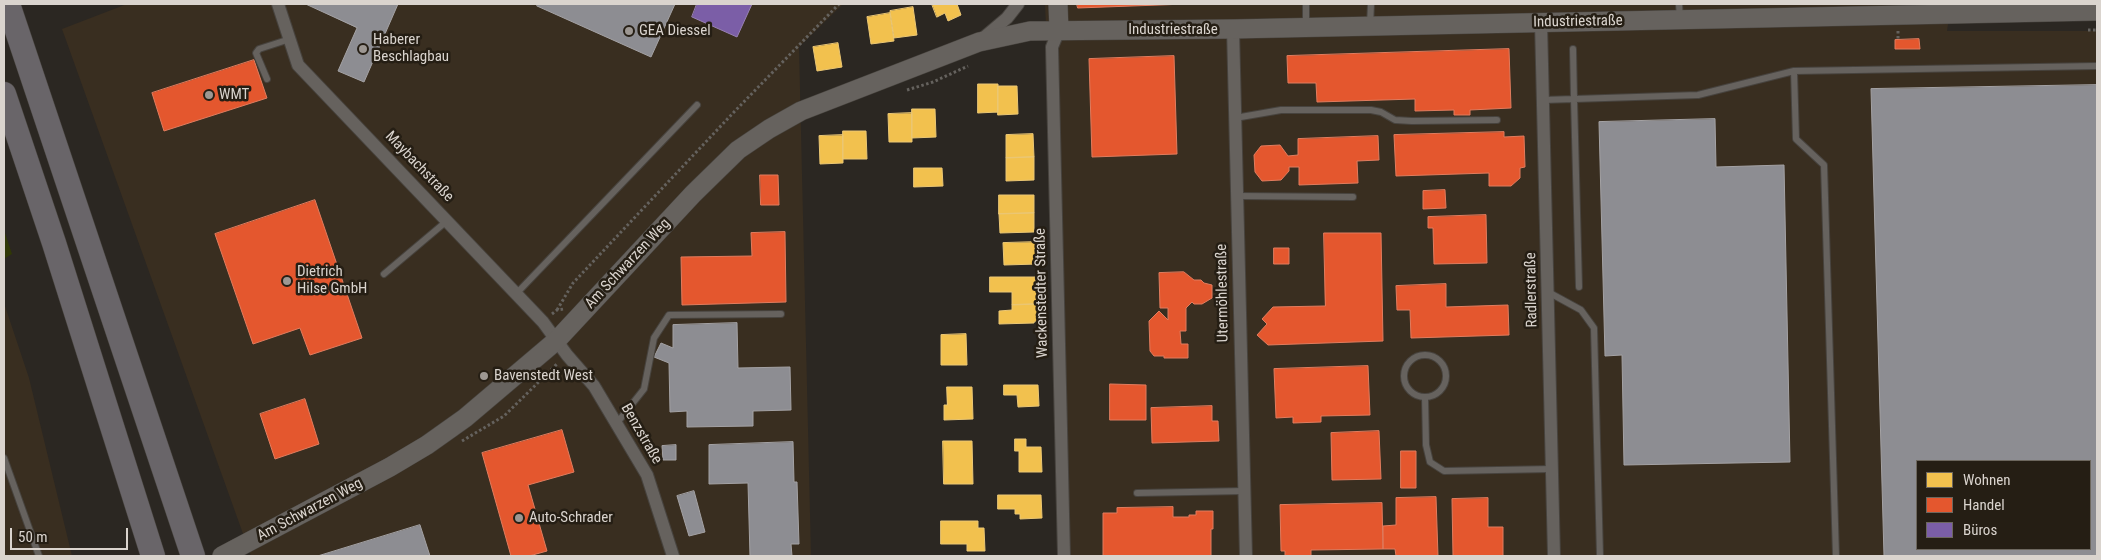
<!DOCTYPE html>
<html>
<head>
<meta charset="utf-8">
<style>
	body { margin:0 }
	#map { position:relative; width:2101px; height:560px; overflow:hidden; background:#2b2722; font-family:"Roboto Condensed",sans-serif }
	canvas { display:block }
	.frame { position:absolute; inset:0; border:5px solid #dad4ce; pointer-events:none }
	.legend { position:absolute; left:1916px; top:460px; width:175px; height:90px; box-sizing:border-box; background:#251e14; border:1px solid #6d675e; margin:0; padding:6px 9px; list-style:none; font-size:15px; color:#dad4ce }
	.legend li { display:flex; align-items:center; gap:10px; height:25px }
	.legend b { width:25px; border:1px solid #6d675e }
	.scale { position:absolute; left:10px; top:528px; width:118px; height:22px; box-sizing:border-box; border:2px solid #dad4ce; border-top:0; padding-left:6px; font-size:15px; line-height:18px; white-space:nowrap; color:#dad4ce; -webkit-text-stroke:4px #251e14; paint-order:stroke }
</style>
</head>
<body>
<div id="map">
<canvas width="2101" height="560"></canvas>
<div class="frame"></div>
<ul class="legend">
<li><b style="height:14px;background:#f2c14e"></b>Wohnen</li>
<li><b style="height:14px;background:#e4572e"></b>Handel</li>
<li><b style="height:14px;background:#7b5ea7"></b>Büros</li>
</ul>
<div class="scale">50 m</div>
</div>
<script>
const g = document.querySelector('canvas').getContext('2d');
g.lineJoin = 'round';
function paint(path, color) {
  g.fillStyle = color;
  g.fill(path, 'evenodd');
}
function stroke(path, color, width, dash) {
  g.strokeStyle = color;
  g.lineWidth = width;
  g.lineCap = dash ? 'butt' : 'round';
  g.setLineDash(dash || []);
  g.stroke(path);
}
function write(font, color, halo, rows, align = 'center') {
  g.font = font + ' "Roboto Condensed",sans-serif';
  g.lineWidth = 5;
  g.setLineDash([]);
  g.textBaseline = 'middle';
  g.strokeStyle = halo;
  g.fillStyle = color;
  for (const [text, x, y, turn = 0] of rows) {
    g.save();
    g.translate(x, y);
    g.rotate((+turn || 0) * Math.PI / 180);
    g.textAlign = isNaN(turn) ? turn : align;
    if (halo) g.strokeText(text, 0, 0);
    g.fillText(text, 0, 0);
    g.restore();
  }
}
const built = new Path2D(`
	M127,4H843L799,47L811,556H251L62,29Z
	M1045,4H1951L1947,31H2097V556H1070ZM1917,461H2090V549H1917Z
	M4,303L29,378L72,556H4Z`);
const green = new Path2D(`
	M4,230L12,254L4,259Z`);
const homes = new Path2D(`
	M932,4H957L961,15L948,21L945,13L937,17Z
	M913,7L917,35L894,38L890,11Z
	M890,13L894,41L871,44L867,17Z
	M838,43L842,67L817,71L813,47Z
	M978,84H998V112L978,113Z
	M998,86H1017L1018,114L998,115Z
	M912,109H935L936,137L912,138Z
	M912,113V142H889L888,114Z
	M843,131H866L867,159H843Z
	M1033,134L1034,157L1006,158V135Z
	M843,135V163L820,164L819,136Z
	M1034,157V180L1006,181V158Z
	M914,168H942L943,186L914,187Z
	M999,195H1034V213L999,214Z
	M1034,213V232L1000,233L999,214Z
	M1037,242L1038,264L1004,265L1003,243Z
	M990,277H1035L1038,304L1012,305V292H990Z
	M1038,304V321L1034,322V323L999,324V311L1012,310V305Z
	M966,334L967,365H941V335Z
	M1004,385H1038L1039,406L1018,407L1017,395H1004Z
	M947,387H972L973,419L944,420V405H947Z
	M1015,439H1026V447H1041L1042,472H1019V451H1015Z
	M943,441H972L973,484H944Z
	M998,495H1041L1042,518L1020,519V514H1015V509H998Z
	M941,521H978V528H984L985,551H967V544H941Z`);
const shops = new Path2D(`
	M1077,4H1186L1078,8Z
	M1919,39L1920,49H1895V40Z
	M1509,49L1511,108L1470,110V115H1454V110L1415,111V99L1317,102L1316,83H1288L1287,56Z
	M1174,56L1177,154L1092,157L1089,59Z
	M254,60L267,98L164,131L152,93Z
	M1504,132V137L1524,136L1525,167L1520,168V178L1511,186H1489V173L1396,176L1394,135Z
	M1378,136L1379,160L1357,161L1358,183L1299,185V167H1289V171L1281,180L1262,181L1255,172L1254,155L1261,146L1280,145L1288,156L1298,155V139Z
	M760,175H778L779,205H761Z
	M1445,190L1446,208L1423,209V191Z
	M315,200L362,338L310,355L300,328L253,344L215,234Z
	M1486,215L1487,263L1434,264L1433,228H1428V217Z
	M785,232L786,302L682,305L681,257L752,256L751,233Z
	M1324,233H1381L1383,341L1268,345L1257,335L1267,324L1262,319L1273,307L1325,306Z
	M1274,248H1289V264H1274Z
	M1184,272L1194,280H1201L1204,283L1212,285V298L1202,304H1194L1192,302L1186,308V331H1180L1181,344H1188V358H1164V356H1154L1150,351L1149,321L1159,311L1168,320V308H1160L1159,273Z
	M1446,284V307L1508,305L1509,335L1411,338L1410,310H1397L1396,286Z
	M1368,366L1370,415L1321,416V422L1293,423V417L1276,418L1274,369Z
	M1110,384L1146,385V420H1110Z
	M305,399L319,444L275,459L260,414Z
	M1212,406V421H1218L1219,441L1152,443L1151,408Z
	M562,430L574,472L528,485L547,551L529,556H511L482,453Z
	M1379,431L1381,479L1332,480L1331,433Z
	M1401,451H1416V488H1401Z
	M1436,497L1438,556H1396L1395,549H1383V526L1396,525V498Z
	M1488,498V527H1503V556H1453L1452,499Z
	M1382,503L1383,549L1311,550V556H1285V551H1281L1280,505Z
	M1173,507V517H1189V515H1196V511H1213V529H1211V556H1103V513H1117V508Z`);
const offices = new Path2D(`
	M697,4H752L737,37L692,17Z`);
const industry = new Path2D(`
	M306,4H398L364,82L338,71L357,28Z
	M538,4H675L651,57L537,6Z
	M2097,85V556H1884L1871,89ZM1917,461H2090V549H1917Z
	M1715,119L1716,167L1784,165L1790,462L1624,465L1622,355L1605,356L1599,122Z
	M737,323L738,368L790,367L791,410L753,411V426L687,427V411L670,412L669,363L654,357L661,343L673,348V325Z
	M793,442L794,482H797L799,544H791L792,556H750L748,483L709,484V445Z
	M676,445V460H663L662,446Z
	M694,491L705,532L689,536L677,496Z
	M420,525L430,556H318Z`);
const path = new Path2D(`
	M2088,30H2097
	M1898,31V40
	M907,90L933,82L968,66
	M557,310L573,283L734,112L839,4
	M552,314L557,310L564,309
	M462,441L504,416L557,364`);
const lane = new Path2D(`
	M1306,4V26
	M1679,4L1680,19
	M1370,25L1371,4
	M1573,49L1574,99L1698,95L1794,71L2097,66
	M1794,71L1796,139L1824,165L1836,556
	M267,79L256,53L259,49L290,39
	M1543,100L1574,99L1579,287
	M1235,118L1281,110H1371L1381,112L1395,120L1412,121L1497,120
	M1237,196L1353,197
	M384,274L448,220
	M1548,292L1581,310L1594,328L1600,556
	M516,294L697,105
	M1404 376a21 21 0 1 1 42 0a21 21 0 1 1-42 0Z
	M1425,397L1426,445L1430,462L1444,471L1552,469
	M617,423L644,389L654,338L669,315L781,314
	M4,458L39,556
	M1137,493L1244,491`);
const street = new Path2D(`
	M278,4L298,65L543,322L567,355L594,386L647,475L673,556
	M1541,23L1554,556
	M1233,29L1246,556
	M1059,30L1052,47L1064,556
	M981,40L1007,18L1018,4`);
const secondary = new Path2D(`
	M1058,4L1059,30
	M222,556L390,467L427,445L465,418L557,340L693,194L738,150L769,129L801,111L979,42L1030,31L1233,29L2097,11`);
const highway = new Path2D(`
	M8,4L193,556
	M4,94L54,243L153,556`);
const markers = [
	[629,31,5,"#9d9792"],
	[363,49,5,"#9d9792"],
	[209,95,5,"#9d9792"],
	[287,281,5,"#9d9792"],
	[484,376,5,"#9d9792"],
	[519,518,5,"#9d9792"]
];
const streetNames = [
	["Industriestraße",1578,22,-1],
	["Industriestraße",1173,30],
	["Maybachstraße",419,167,46],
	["Am Schwarzen Weg",628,264,-47],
	["Radlerstraße",1532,290,-91],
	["Wackenstedter Straße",1042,293,-91],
	["Utermöhlestraße",1223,293,-91],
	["Benzstraße",641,434,60],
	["Am Schwarzen Weg",310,510,-28]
];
const poiNames = [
	["GEA Diessel",639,31],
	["Haberer",373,40],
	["Beschlagbau",373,57],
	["WMT",219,95],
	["Dietrich",297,272],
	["Hilse GmbH",297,289],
	["Bavenstedt West",494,376],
	["Auto-Schrader",529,518]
];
paint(built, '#392e20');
paint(green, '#303806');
paint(homes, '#f2c14e');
stroke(homes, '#ebc774', 1);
paint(shops, '#e4572e');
stroke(shops, '#e17c5e', 1);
paint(offices, '#7b5ea7');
stroke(offices, '#9881b3', 1);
paint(industry, '#8d8d92');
stroke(industry, '#a4a2a4', 1);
stroke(lane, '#47433e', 8);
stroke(street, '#47433e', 14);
stroke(secondary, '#47433e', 20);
stroke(highway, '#47433e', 25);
stroke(path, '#65625e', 3, [2.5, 2.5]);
stroke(lane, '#66625e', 6);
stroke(street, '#66625e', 12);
stroke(secondary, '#66625e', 19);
stroke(highway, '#696569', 24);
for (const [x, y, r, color] of markers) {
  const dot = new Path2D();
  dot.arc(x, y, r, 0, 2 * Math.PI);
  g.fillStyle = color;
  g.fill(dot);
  stroke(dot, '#251e14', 2);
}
write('15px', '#dad4ce', '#251e14', streetNames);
write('15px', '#dad4ce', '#251e14', poiNames, 'left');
</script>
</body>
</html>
